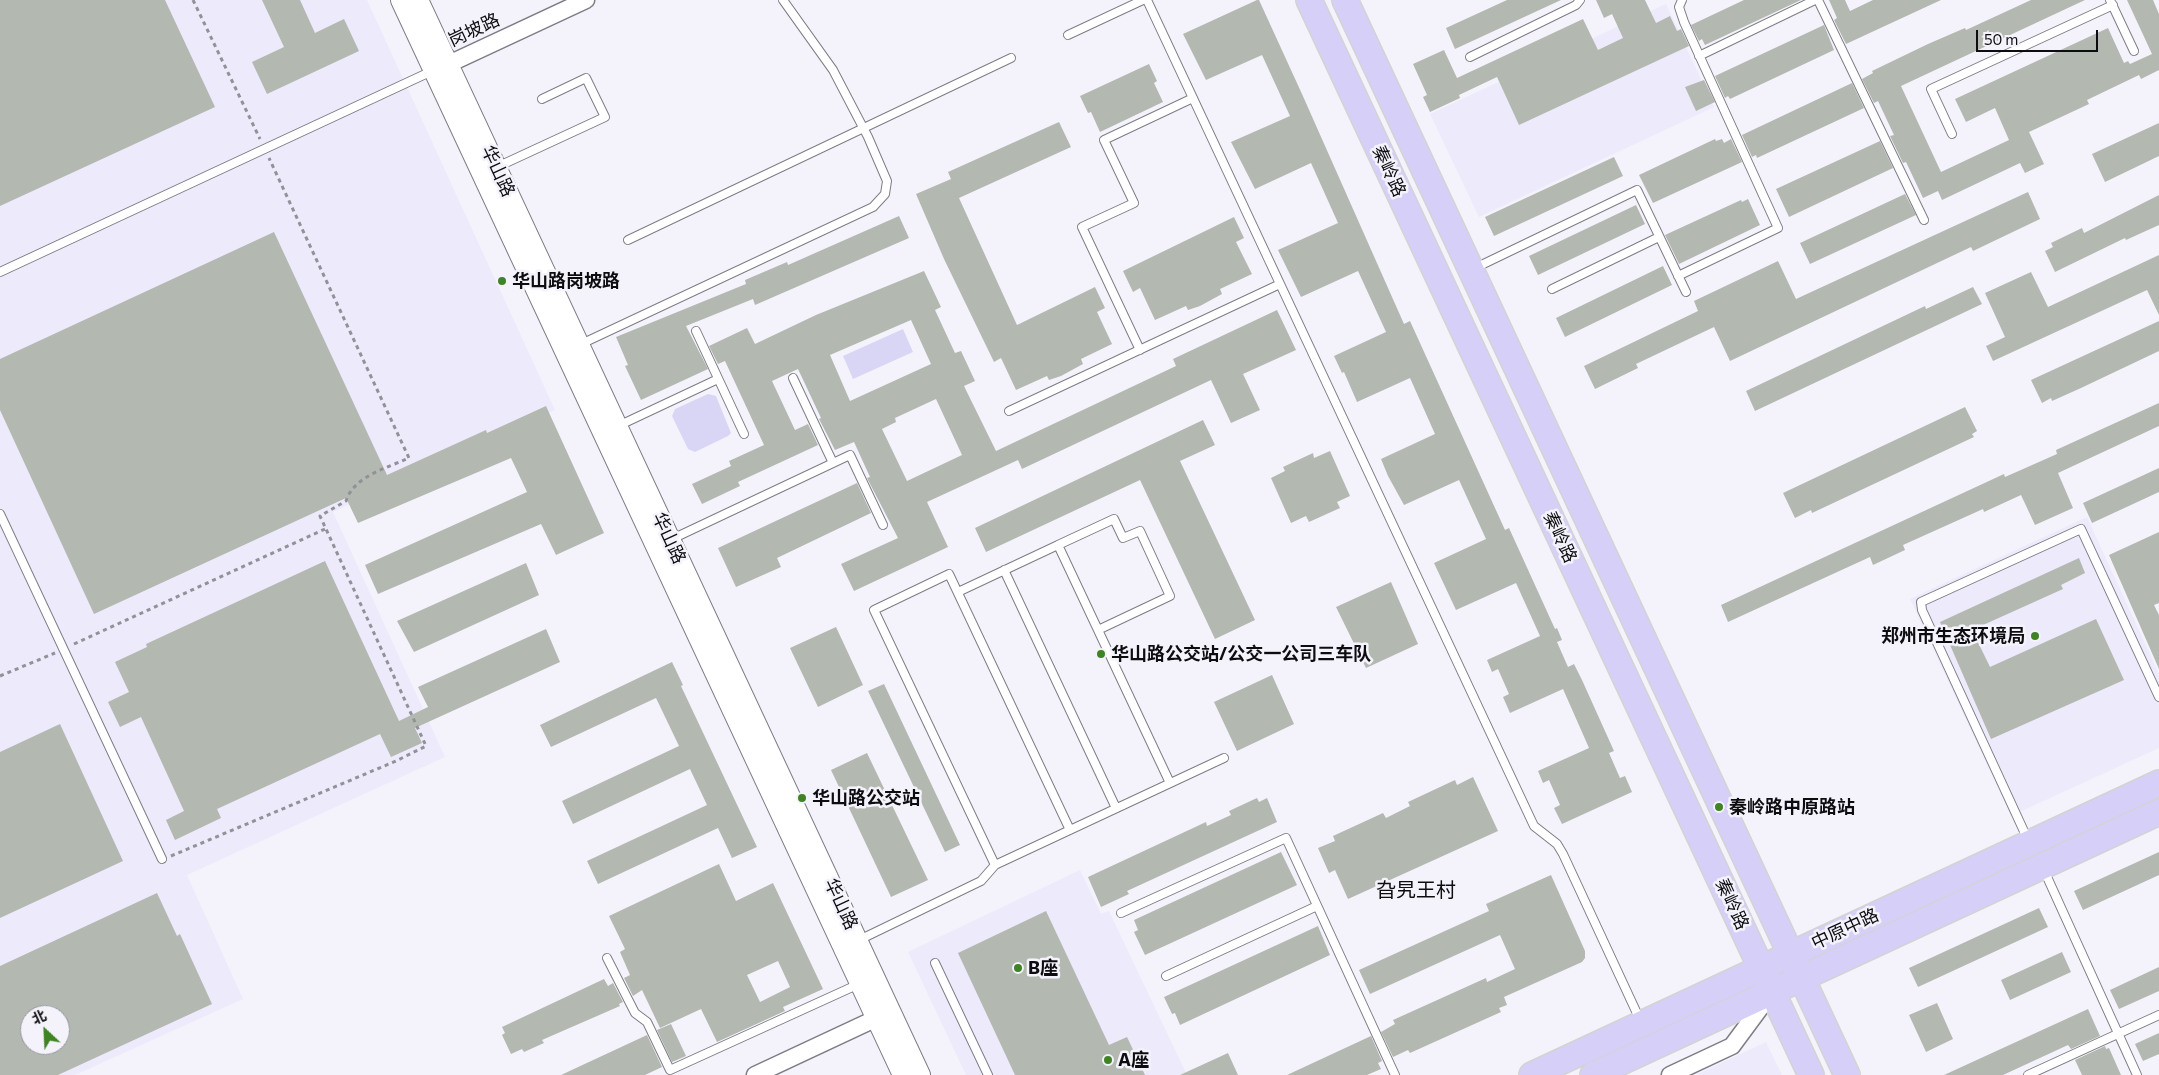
<!DOCTYPE html>
<html>
<head>
<meta charset="utf-8">
<style>
	body { margin:0 }
	#map { position:relative; width:2159px; height:1075px; overflow:hidden; background:#f4f3fc; font-family:Commissioner,"Noto Sans SC",sans-serif }
	canvas { display:block }
	.north { position:absolute; left:20px; top:1005px; width:50px; height:50px; box-sizing:border-box; background:#f4f3fc; border:1px solid #98979e; border-radius:50%; rotate:335deg; font-size:14px; font-weight:700; line-height:20px; text-align:center; color:#0d0d10 }
	.north::after { content:''; display:block; margin:auto; width:18px; height:22px; background:#408325; clip-path:polygon(50% 0,100% 100%,50% 72%,0 100%) }
	.scale { position:absolute; left:1976px; top:30px; width:122px; height:22px; box-sizing:border-box; border:2px solid #0d0d10; border-top:0; padding-left:6px; font-size:15px; line-height:18px; white-space:nowrap; color:#0d0d10; -webkit-text-stroke:4px #f4f3fc; paint-order:stroke }
</style>
</head>
<body>
<div id="map">
<canvas width="2159" height="1075"></canvas>
<div class="north">北</div>
<div class="scale">50 m</div>
</div>
<script>
const g = document.querySelector('canvas').getContext('2d');
g.lineJoin = 'round';
function paint(path, color) {
  g.fillStyle = color;
  g.fill(path, 'evenodd');
}
function stroke(path, color, width, dash) {
  g.strokeStyle = color;
  g.lineWidth = width;
  g.lineCap = dash ? 'butt' : 'round';
  g.setLineDash(dash || []);
  g.stroke(path);
}
function write(font, color, halo, rows, align = 'center') {
  g.font = font + ' Commissioner,"Noto Sans SC",sans-serif';
  g.lineWidth = 5;
  g.setLineDash([]);
  g.textBaseline = 'middle';
  g.strokeStyle = halo;
  g.fillStyle = color;
  for (const [text, x, y, turn = 0] of rows) {
    g.save();
    g.translate(x, y);
    g.rotate((+turn || 0) * Math.PI / 180);
    g.textAlign = isNaN(turn) ? turn : align;
    if (halo) g.strokeText(text, 0, 0);
    g.fillText(text, 0, 0);
    g.restore();
  }
}
const built = new Path2D(`
	M0,0H367L555,410L333,512L445,757L187,875L243,999L75,1075H0ZM30,1015H60V1045H30Z
	M1666,4L1714,107L1479,217L1430,114Z
	M2087,517L2159,674V748L2011,816L1910,599Z
	M1080,870L1101,914L1109,911L1187,1075H966L908,952Z
	M1766,1042L1782,1075H1696Z`);
const green = new Path2D(`
	M903,329L913,352L853,379L843,356Z
	M708,394L716,396L731,433L728,436L695,452L688,449L672,416L675,409Z`);
const building = new Path2D(`
	M0,0H165L215,107L0,206Z
	M262,0H300L315,33L344,19L359,51L267,94L252,62L284,47Z
	M1257,0H1259L1302,94L1404,324L1410,321L1505,530L1509,528L1555,629L1557,628L1562,640L1557,642L1568,667L1574,664L1582,680L1614,751L1609,753L1620,778L1625,776L1632,792L1562,824L1554,808L1560,805L1549,780L1543,783L1538,771L1589,748L1563,689L1510,713L1503,697L1509,694L1498,669L1492,672L1487,660L1540,636L1516,583L1456,610L1434,563L1486,539L1459,480L1404,505L1388,476L1381,459L1435,434L1410,378L1357,402L1344,372L1342,373L1334,356L1386,332L1358,271L1301,297L1278,250L1338,223L1311,163L1255,189L1231,142L1290,116L1262,55L1206,80L1183,34Z
	M1507,0H1561L1455,49L1446,28Z
	M1596,0H1645L1656,23L1670,16L1677,31L1681,29L1689,46L1519,125L1497,77L1459,95L1460,98L1430,112L1423,97L1427,95L1413,64L1444,50L1457,78L1583,19L1598,50L1623,38L1612,14L1604,18Z
	M1744,0H1801L1705,45L1702,39L1699,41L1691,25Z
	M1829,0H1845L1850,11L1873,0H1941L1846,44L1834,20L1837,18Z
	M2031,0H2085L1901,86L1941,172L2009,140L1995,108L1966,122L1955,99L2108,28L2124,63L2128,61L2130,64L2152,54L2127,0H2153L2159,14V70L2141,79L2139,75L2087,100L2089,104L2029,132L2044,164L2025,173L2020,163L1942,200L1938,191L1923,198L1906,162L1903,163L1890,136L1894,135L1878,101L1874,103L1862,79L1873,73L1872,71L1928,44L1965,28L1966,30Z
	M1824,25L1834,50L1730,99L1728,96L1725,98L1715,76Z
	M1149,64L1157,81L1154,83L1163,102L1100,132L1091,112L1088,113L1080,96Z
	M1704,80L1715,102L1696,111L1685,87Z
	M1852,83L1864,108L1757,158L1756,155L1752,157L1742,135Z
	M1059,122L1071,147L959,198L1017,325L1095,287L1105,308L1097,312L1112,344L1081,359L1083,364L1061,376L1049,380L1047,376L1016,390L1001,358L994,362L944,259L916,194L951,179L948,172Z
	M2159,123V156L2105,182L2092,154Z
	M1715,139L1716,141L1722,139L1724,143L1731,139L1742,162L1653,203L1639,175Z
	M1880,141L1893,168L1789,217L1776,189Z
	M1614,157L1623,176L1494,236L1485,217Z
	M2028,192L2040,219L1973,251L1971,247L1730,361L1714,327L1636,364L1638,368L1595,389L1584,366L1698,311L1694,301L1778,261L1796,299Z
	M1905,194L1916,215L1810,264L1800,243Z
	M2159,195V225L2126,240L2125,238L2055,272L2045,251L2053,247L2051,243L2082,228L2084,233Z
	M1748,199L1760,225L1679,264L1665,235L1741,200L1742,202Z
	M1636,205L1645,224L1538,275L1529,256Z
	M899,216L909,238L755,305L753,299L686,326L708,369L641,400L625,366L628,365L616,337L746,284L745,280L787,262L788,265Z
	M1234,217L1244,238L1236,242L1252,274L1220,289L1222,294L1200,306L1188,310L1186,306L1155,320L1140,288L1133,292L1123,271Z
	M274,232L387,475L486,430L487,433L546,406L604,533L556,555L541,524L378,594L365,565L527,492L511,458L358,523L346,498L94,614L0,410V359Z
	M2159,255V315L2147,290L1993,361L1986,346L2005,337L1985,293L2031,272L2048,307Z
	M1663,266L1672,285L1565,337L1556,318Z
	M924,271L941,307L935,310L955,353L961,351L975,381L964,386L996,451L1176,366L1173,359L1277,310L1296,350L1243,374L1260,410L1231,423L1211,380L1022,469L1018,460L927,502L948,547L854,591L841,564L898,538L867,478L870,477L854,442L835,450L819,419L821,418L798,369L772,381L795,430L808,424L818,445L738,482L740,486L702,504L692,484L731,466L729,461L764,445L725,361L718,364L709,346L747,328L755,344L816,315ZM911,320L931,364L850,401L830,355ZM936,399L962,455L907,481L882,429L896,422L895,418Z
	M1973,287L1982,304L1755,411L1746,391L1925,306L1926,309Z
	M2159,321V351L2081,388L2052,401L2051,398L2042,403L2031,380Z
	M2159,403V426L2058,473L2073,508L2035,525L2021,495L1984,512L1983,509L1903,545L1905,550L1873,565L1870,557L1728,622L1721,605L2004,474L2005,477L2057,454L2056,450Z
	M1965,407L1977,431L1972,434L1974,437L1812,513L1811,510L1795,518L1783,493Z
	M1203,420L1215,445L1180,461L1255,620L1215,639L1140,480L986,552L975,528Z
	M1330,451L1350,496L1337,502L1340,508L1309,522L1306,516L1291,523L1271,478L1285,471L1283,467L1313,453L1314,458Z
	M2159,468V492L2092,523L2083,503Z
	M857,483L871,513L777,558L781,567L736,587L718,548Z
	M2159,532V603L2154,605L2159,615V669L2109,555Z
	M2079,558L2085,573L2061,585L2063,589L1972,630L1990,667L2096,619L2124,680L1991,739L1940,622Z
	M325,561L399,721L428,707L418,687L546,629L560,662L415,728L422,743L391,757L380,734L217,809L221,818L175,840L166,820L184,811L141,717L120,727L108,702L129,692L115,662L147,647L146,644Z
	M526,563L539,595L414,652L397,621Z
	M1391,582L1418,644L1366,668L1336,607Z
	M836,627L863,685L818,707L790,648Z
	M672,662L683,685L681,686L757,847L732,858L718,828L598,884L587,861L707,805L690,769L573,824L562,801L679,746L656,698L551,747L540,725Z
	M1272,675L1294,724L1237,751L1214,702Z
	M884,684L960,845L945,852L868,691Z
	M60,724L123,861L0,918V752Z
	M867,753L928,880L891,897L831,770Z
	M1473,777L1498,831L1348,899L1335,870L1329,873L1318,848L1335,841L1333,836L1383,813L1386,818L1410,806L1408,802L1455,780L1457,785Z
	M1257,798L1259,802L1267,798L1277,822L1127,891L1129,894L1101,907L1088,877L1206,822L1207,826L1231,815L1229,811Z
	M1281,852L1297,885L1145,955L1134,932L1138,930L1134,920Z
	M2159,852V875L2083,910L2074,891Z
	M719,864L736,901L773,883L823,989L783,1007L785,1011L717,1042L701,1009L660,1028L642,990L633,996L624,978L630,975L620,952L625,949L609,916ZM778,961L790,987L760,1002L747,975Z
	M1551,875L1585,951V958L1582,962L1504,997L1507,1005L1499,1008L1501,1012L1410,1053L1408,1050L1393,1057L1381,1032L1395,1024L1393,1020L1486,978L1487,982L1515,969L1500,935L1370,994L1359,970L1489,911L1486,904Z
	M157,893L177,936L180,934L212,1004L58,1075H0V966ZM30,1015H60V1045H30Z
	M2039,908L2048,927L1918,987L1909,968Z
	M1046,911L1109,1045L1127,1037L1145,1075H1015L958,953Z
	M1318,926L1330,955L1180,1025L1175,1013L1172,1014L1164,997Z
	M2062,952L2071,972L2010,1000L2001,980Z
	M2159,967V991L2119,1009L2110,990Z
	M604,979L608,986L613,983L623,1002L619,1004L620,1006L542,1040L544,1043L524,1052L522,1049L511,1054L502,1035L505,1033L502,1027Z
	M1937,1003L1953,1039L1926,1052L1909,1015Z
	M2088,1009L2100,1036L2071,1049L2068,1045L2003,1075H1944Z
	M671,1024L686,1056L672,1062L657,1030Z
	M2159,1033V1054L2143,1061L2135,1044Z
	M647,1035L662,1067L645,1075H561Z
	M1371,1036L1382,1061L1378,1063L1381,1069L1367,1075H1287Z
	M2105,1046L2106,1049L2109,1048L2121,1075H2082L2075,1060Z
	M1228,1053L1238,1075H1180Z`);
const path = new Path2D(`
	M193,0L260,139
	M74,644L325,529
	M0,676L55,653
	M171,856L396,761L426,746L320,516L346,501C354,476 387,468 409,458L269,158`);
const service = new Path2D(`
	M1147,0L1534,826L1557,844L1563,854L1641,1022
	M1818,0L1924,220
	M2110,0L2134,51
	M1068,35L1143,0
	M1699,56L1815,0
	M1470,57L1576,5L1580,0
	M1952,134L1931,89L2113,5
	M497,167L605,117L586,78L542,99
	M628,240L1011,58
	M1473,269L1637,190L1686,292
	M0,272L432,71
	M1678,276L1778,228L1684,22L1679,7L1682,0
	M1552,289L1659,237
	M696,331L744,434
	M579,345L873,207L885,194L887,181L868,137L833,70L783,0
	M1140,350L1082,227L1134,203L1104,140L1193,98
	M793,378L833,463
	M1009,411L1280,284
	M618,426L718,379
	M0,514L162,859
	M672,539L850,455L883,525
	M1058,545L1114,519L1123,538L1140,531L1170,596L1098,630
	M1004,570L1116,808
	M958,592L1058,545L1170,783
	M2028,840L1922,610L1921,602L2081,529L2159,697
	M995,865L874,610L949,574L1070,830
	M2043,868L2137,1075
	M1121,913L1286,838L1395,1075
	M857,941L981,881L995,865L1224,758
	M607,958L635,1013L647,1022L670,1070L859,984
	M935,963L988,1075
	M1166,976L1317,906
	M2028,1075L2159,1015`);
const minor = new Path2D(`
	M438,69L586,0
	M755,1075L877,1018
	M1670,1075L1732,1046L1769,996`);
const tertiary = new Path2D(`
	M401,0L903,1075
	M418,0L920,1075`);
const primary = new Path2D(`
	M1309,0L1811,1075
	M1345,0L1847,1075
	M1532,1075L2159,783
	M1593,1075L2159,812`);
const markers = [
	[502,281,5,"#408325"],
	[2035,636,5,"#408325"],
	[1101,654,5,"#408325"],
	[802,798,5,"#408325"],
	[1719,807,5,"#408325"],
	[1018,968,5,"#408325"],
	[1108,1060,5,"#408325"]
];
const streetNames = [
	["岗坡路",474,30,-25],
	["华山路",498,171,65],
	["秦岭路",1389,171,65],
	["秦岭路",1560,537,65],
	["华山路",669,538,65],
	["华山路",841,904,65],
	["秦岭路",1732,904,65],
	["中原中路",1845,929,-25]
];
const poiNames = [
	["华山路岗坡路",512,281],
	["郑州市生态环境局",2025,636,"right"],
	["华山路公交站/公交一公司三车队",1111,654],
	["华山路公交站",812,798],
	["秦岭路中原路站",1729,807],
	["B座",1028,968],
	["A座",1118,1060]
];
const quarterNames = [
	["旮旯王村",1416,890]
];
paint(built, '#eceafb');
paint(green, '#d9d5f5');
paint(building, '#b3b8b1');
stroke(service, '#7e7d85', 10);
stroke(minor, '#7e7d85', 19);
stroke(tertiary, '#7e7d85', 22);
stroke(primary, '#d3d3d4', 28);
stroke(path, '#929198', 3, [4, 4]);
stroke(service, '#fff', 8);
stroke(minor, '#fff', 16);
stroke(tertiary, '#fff', 20);
stroke(primary, '#d6cff8', 25);
for (const [x, y, r, color] of markers) {
  const dot = new Path2D();
  dot.arc(x, y, r, 0, 2 * Math.PI);
  g.fillStyle = color;
  g.fill(dot);
  stroke(dot, '#f4f3fc', 2);
}
write('18px', '#0d0d10', '#f4f3fc', streetNames);
write('bold 18px', '#0d0d10', '#f4f3fc', poiNames, 'left');
write('20px', '#0d0d10', '#f4f3fc', quarterNames);
</script>
</body>
</html>
